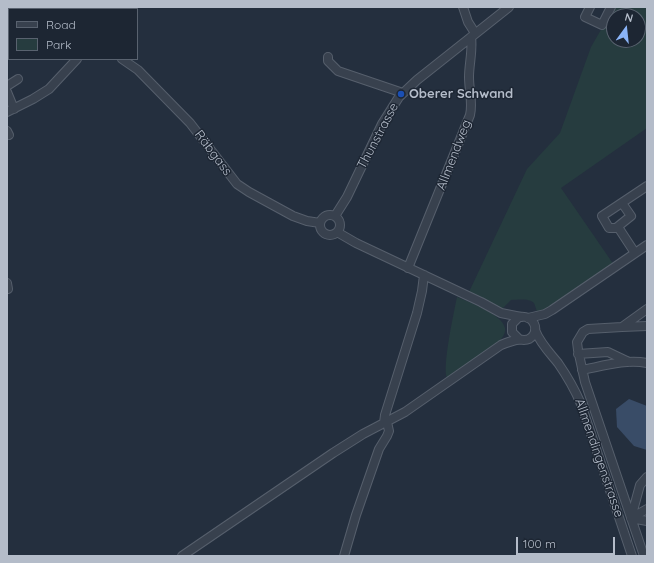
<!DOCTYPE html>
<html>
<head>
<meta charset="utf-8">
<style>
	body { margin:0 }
	#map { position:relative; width:654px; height:563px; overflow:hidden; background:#242f3e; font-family:Quicksand,sans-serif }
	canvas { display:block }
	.frame { position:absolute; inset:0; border:8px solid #b4bcc9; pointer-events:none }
	.legend { position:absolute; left:8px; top:8px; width:130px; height:52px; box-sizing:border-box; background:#1d2633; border:1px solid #59626f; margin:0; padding:5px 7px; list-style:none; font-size:12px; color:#b4bcc9 }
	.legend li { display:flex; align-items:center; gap:8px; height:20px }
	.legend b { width:20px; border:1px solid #59626f }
	.north { position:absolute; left:606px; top:8px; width:40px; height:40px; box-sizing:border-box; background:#1d2633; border:1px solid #59626f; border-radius:50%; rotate:15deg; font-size:11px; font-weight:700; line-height:16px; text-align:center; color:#b4bcc9 }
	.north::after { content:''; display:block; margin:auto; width:14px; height:18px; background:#8ab4f8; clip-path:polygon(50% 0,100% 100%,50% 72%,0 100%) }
	.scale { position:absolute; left:516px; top:537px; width:99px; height:18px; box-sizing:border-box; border:2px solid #b4bcc9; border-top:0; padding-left:5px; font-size:12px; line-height:14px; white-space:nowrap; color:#b4bcc9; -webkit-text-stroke:3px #1d2633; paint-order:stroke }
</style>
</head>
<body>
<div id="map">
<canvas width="654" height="563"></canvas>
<div class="frame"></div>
<ul class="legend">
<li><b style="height:5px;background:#38414e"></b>Road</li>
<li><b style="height:11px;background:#263c3f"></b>Park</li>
</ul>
<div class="north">N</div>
<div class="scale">100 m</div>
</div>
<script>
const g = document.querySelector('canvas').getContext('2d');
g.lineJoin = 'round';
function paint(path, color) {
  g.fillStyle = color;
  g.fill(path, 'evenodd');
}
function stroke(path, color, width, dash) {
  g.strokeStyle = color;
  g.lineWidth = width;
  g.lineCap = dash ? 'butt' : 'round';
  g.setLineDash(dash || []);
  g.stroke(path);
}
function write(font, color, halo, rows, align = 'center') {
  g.font = font + ' Quicksand,sans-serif';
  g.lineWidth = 3;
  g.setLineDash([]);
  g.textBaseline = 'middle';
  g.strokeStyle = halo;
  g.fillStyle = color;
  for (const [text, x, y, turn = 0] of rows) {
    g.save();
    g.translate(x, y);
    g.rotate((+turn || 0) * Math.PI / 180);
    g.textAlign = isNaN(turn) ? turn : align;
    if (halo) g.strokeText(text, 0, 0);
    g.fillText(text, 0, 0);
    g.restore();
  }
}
const green = new Path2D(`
	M614,7H647V128L561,188L614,265L542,312H537C536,309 535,305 534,303C529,298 517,300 511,300L502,309L469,292L527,169L560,133L591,47ZM614,16H638V40H614Z
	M457,297C469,302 502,314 505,328C506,333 502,338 499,342L447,378C442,367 454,312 457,297Z`);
const water = new Path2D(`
	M629,399L647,406V450L634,446L617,427L616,409Z`);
const minor = new Path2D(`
	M73,7L74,9
	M463,7L468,22L475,33
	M590,7L585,17L602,25L611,7
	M87,9L89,7
	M328,57V61L338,71L403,93
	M122,59L138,70L190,123L237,184L249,192L293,216L307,221L320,223
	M7,86L18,79
	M7,92L14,109
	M7,112L33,99L49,89L77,59
	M7,131L9,135
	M622,203L631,216L616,228H609L602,216L647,186
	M320 225a10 10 0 1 1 20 0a10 10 0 1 1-20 0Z
	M335,216L347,197L382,124L399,97L417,80L509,7
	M618,227L635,253
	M337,232L356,243L481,302L501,313L521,317
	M408,268L470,115C473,103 469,90 469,77C469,64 473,50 471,37
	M7,283L8,289
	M528,318L545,314L552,310L647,245
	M622,327L647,326
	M535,330C540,343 549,352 558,363C567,376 575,390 581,404L632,556
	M578,354L608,352L629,362
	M582,370C603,366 625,359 647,363
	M384,423L385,415L417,313L422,291L424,275
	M631,518L640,485L647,477
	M631,518L647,509
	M631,518L647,521
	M182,556L333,453L363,434L405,412L501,345C506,343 511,341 516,340C521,339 525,341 529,339C542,331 533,314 519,317L512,324V332L519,339
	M344,556L356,515L379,449L387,436L389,431L387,422
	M644,556L585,382L578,350L577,342L583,332L588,329L622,327L647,309`);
const markers = [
	[401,94,4,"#1a4fb4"]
];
const poiNames = [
	["Oberer Schwand",409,94]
];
const streetNames = [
	["Thunstrasse",378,136,-62],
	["Räbgass",213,153,53],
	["Allmendweg",454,155,-69],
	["Allmendingenstrasse",599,458,71]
];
paint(green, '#263c3f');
paint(water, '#394c67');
stroke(minor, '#565f6c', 10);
stroke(minor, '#38414e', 8);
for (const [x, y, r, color] of markers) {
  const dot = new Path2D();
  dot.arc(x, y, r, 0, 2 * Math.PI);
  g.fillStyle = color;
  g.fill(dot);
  stroke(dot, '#1d2633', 1.5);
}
write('bold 13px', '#b4bcc9', '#1d2633', poiNames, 'left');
write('13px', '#b4bcc9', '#1d2633', streetNames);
</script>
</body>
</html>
